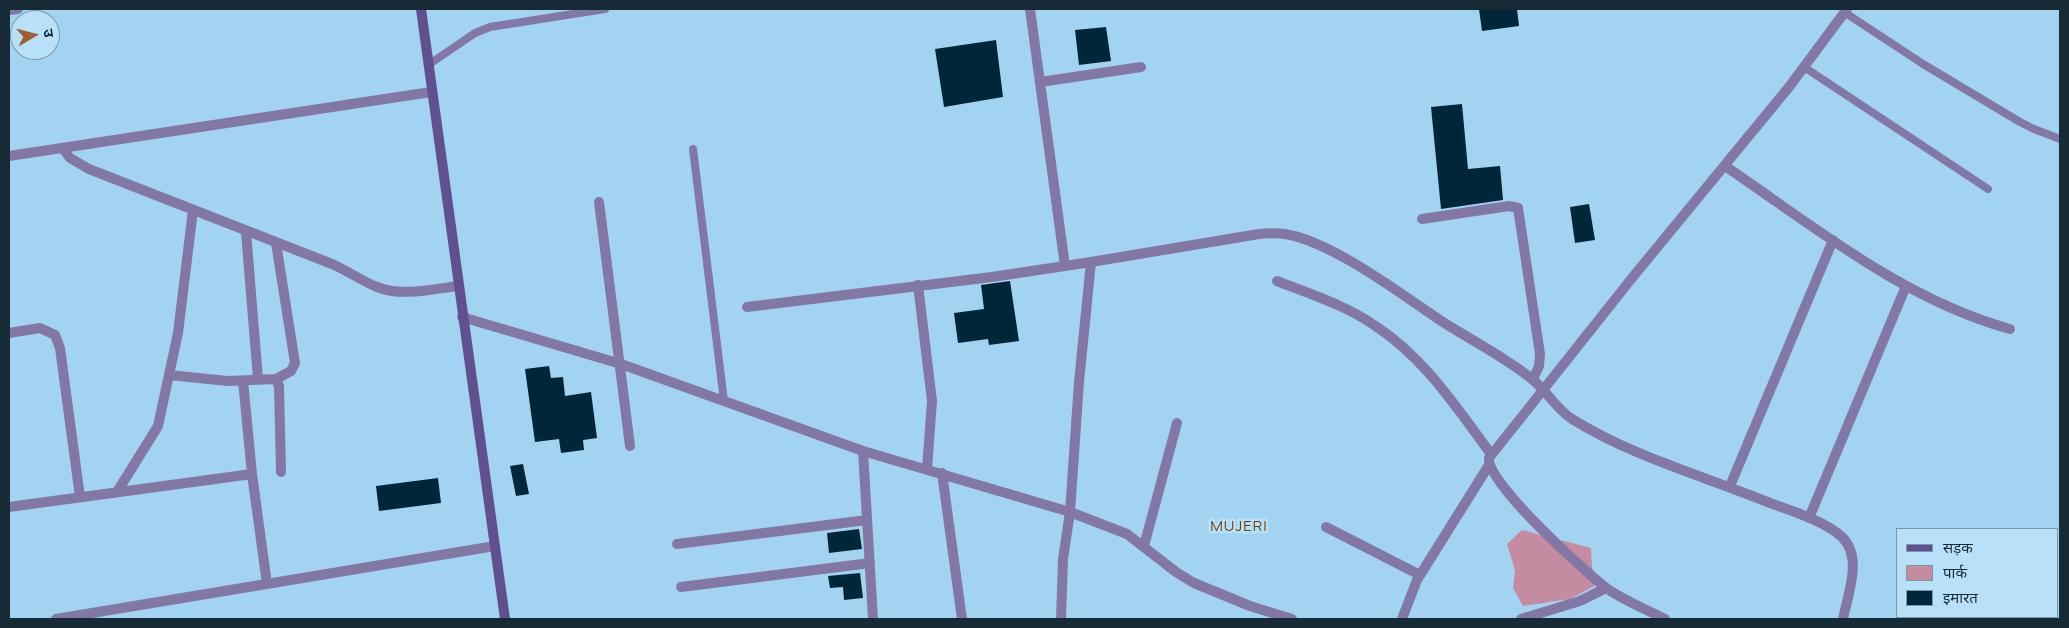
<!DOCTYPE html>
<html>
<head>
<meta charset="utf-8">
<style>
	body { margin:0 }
	#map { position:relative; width:2069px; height:628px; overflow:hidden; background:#a2d4f2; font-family:Manrope,"Noto Sans Devanagari",sans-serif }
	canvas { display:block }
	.frame { position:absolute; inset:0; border:10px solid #172b36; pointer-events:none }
	.legend { position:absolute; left:1896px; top:528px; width:162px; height:90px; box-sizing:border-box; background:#b8e0f8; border:1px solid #7898aa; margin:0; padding:6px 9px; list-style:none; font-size:15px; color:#172b36 }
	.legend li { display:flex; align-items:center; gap:10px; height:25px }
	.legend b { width:25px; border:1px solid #7898aa }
	.north { position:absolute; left:10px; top:10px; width:50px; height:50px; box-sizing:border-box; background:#b8e0f8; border:1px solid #7898aa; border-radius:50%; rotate:82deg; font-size:14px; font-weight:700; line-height:20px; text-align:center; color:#172b36 }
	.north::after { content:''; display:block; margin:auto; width:18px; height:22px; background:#a15e2c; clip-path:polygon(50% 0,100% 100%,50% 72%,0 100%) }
</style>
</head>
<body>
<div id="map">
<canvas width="2069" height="628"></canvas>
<div class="frame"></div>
<ul class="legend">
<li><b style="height:6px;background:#614f90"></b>सड़क</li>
<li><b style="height:14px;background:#c58ba1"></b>पार्क</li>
<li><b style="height:14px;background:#002739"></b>इमारत</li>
</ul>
<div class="north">उ</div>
</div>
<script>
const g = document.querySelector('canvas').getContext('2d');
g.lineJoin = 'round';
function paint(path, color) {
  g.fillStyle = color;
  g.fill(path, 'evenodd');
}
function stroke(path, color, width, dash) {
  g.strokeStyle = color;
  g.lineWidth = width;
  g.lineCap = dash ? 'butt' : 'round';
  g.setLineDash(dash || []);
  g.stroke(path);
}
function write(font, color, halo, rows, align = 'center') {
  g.font = font + ' Manrope,sans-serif';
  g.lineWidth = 5;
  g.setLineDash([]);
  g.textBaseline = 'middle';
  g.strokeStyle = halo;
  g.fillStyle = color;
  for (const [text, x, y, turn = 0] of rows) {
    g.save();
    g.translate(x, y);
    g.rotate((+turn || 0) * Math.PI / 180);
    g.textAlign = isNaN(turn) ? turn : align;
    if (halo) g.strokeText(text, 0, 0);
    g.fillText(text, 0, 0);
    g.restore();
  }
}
const green = new Path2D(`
	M1522,530L1591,548L1592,568L1600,583L1570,599L1523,606L1513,588L1515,570L1507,544Z`);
const building = new Path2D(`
	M1479,9H1517L1519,26L1482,31Z
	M1106,27L1111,61L1079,65L1075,30Z
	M996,40L1003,97L944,107L935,49Z
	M1462,104L1468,169L1500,166L1503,200L1441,209L1431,107Z
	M1589,204L1595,240L1575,243L1570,207Z
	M1010,281L1019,341L989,345L988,339L958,343L954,313L984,309L981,285Z
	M549,366L551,378L563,377L565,396L591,392L597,438L583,440L584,450L561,453L559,439L535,442L525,369Z
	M523,464L529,494L516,496L510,466Z
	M438,478L441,503L379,511L376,486Z
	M859,529L862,549L829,553L827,533Z
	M860,573L863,598L844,600L843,587L830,588L828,576Z`);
const lane = new Path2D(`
	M1844,12L1923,64L2020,122L2034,129L2060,139
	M428,65L475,33L490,27L605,9
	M1804,67L1988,189
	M693,149L724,401`);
const street = new Path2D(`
	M1030,9L1065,266
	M9,10L18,9
	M1040,82L1141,67
	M63,149L70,158L89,169L332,264C348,271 362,281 377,287C402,297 433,289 458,286
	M9,156L431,92
	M1725,166C1815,227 1904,300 2010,329
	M599,202L630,446
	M1422,219L1509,206L1518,208L1540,354L1539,366L1533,379
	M246,232L258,379
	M1277,281C1310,294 1345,305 1374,325C1424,357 1456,407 1491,454
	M918,285L932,401L927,469
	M747,307L992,277L1091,262L1259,234C1267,233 1276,233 1285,234C1334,242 1403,296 1446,324C1475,342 1506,358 1532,379C1547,391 1556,409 1572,419C1633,457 1704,476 1770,503C1792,511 1825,521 1842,537C1863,557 1848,594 1843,619
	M462,317L621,364L863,451L1070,512L1127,534L1176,572L1194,583L1250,606L1292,619
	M9,333L40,328L55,335L60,348L80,497
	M169,375L228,381L276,379L279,386L281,472
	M276,379L291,371L295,363L276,243
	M243,381L252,474L267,584
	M863,451L873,619
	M942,473L962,619
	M1730,486L1833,240
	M117,492L158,426L178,333L193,210
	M9,507L252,474
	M1809,518L1906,286
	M1326,527L1420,575
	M677,544L867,520
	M1144,546L1177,423
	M681,587L870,563
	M56,619L495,546
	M1061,619L1063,559L1070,512L1079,382L1091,262
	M1402,619L1417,580L1489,465
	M1521,619L1580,601L1606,588
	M1665,619C1646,609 1622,600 1605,587C1583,570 1486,482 1489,458L1632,278L1789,87L1847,9`);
const secondary = new Path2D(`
	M421,9L505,619`);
const neighbourhoodNames = [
	["MUJERI",1239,527]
];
paint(green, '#c58ba1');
paint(building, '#002739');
stroke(lane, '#8378a5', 8);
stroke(street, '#8378a5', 10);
stroke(secondary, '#614f90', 10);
g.letterSpacing = '1px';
write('15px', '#753b07', '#b8e0f8', neighbourhoodNames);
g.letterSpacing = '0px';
</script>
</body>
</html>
